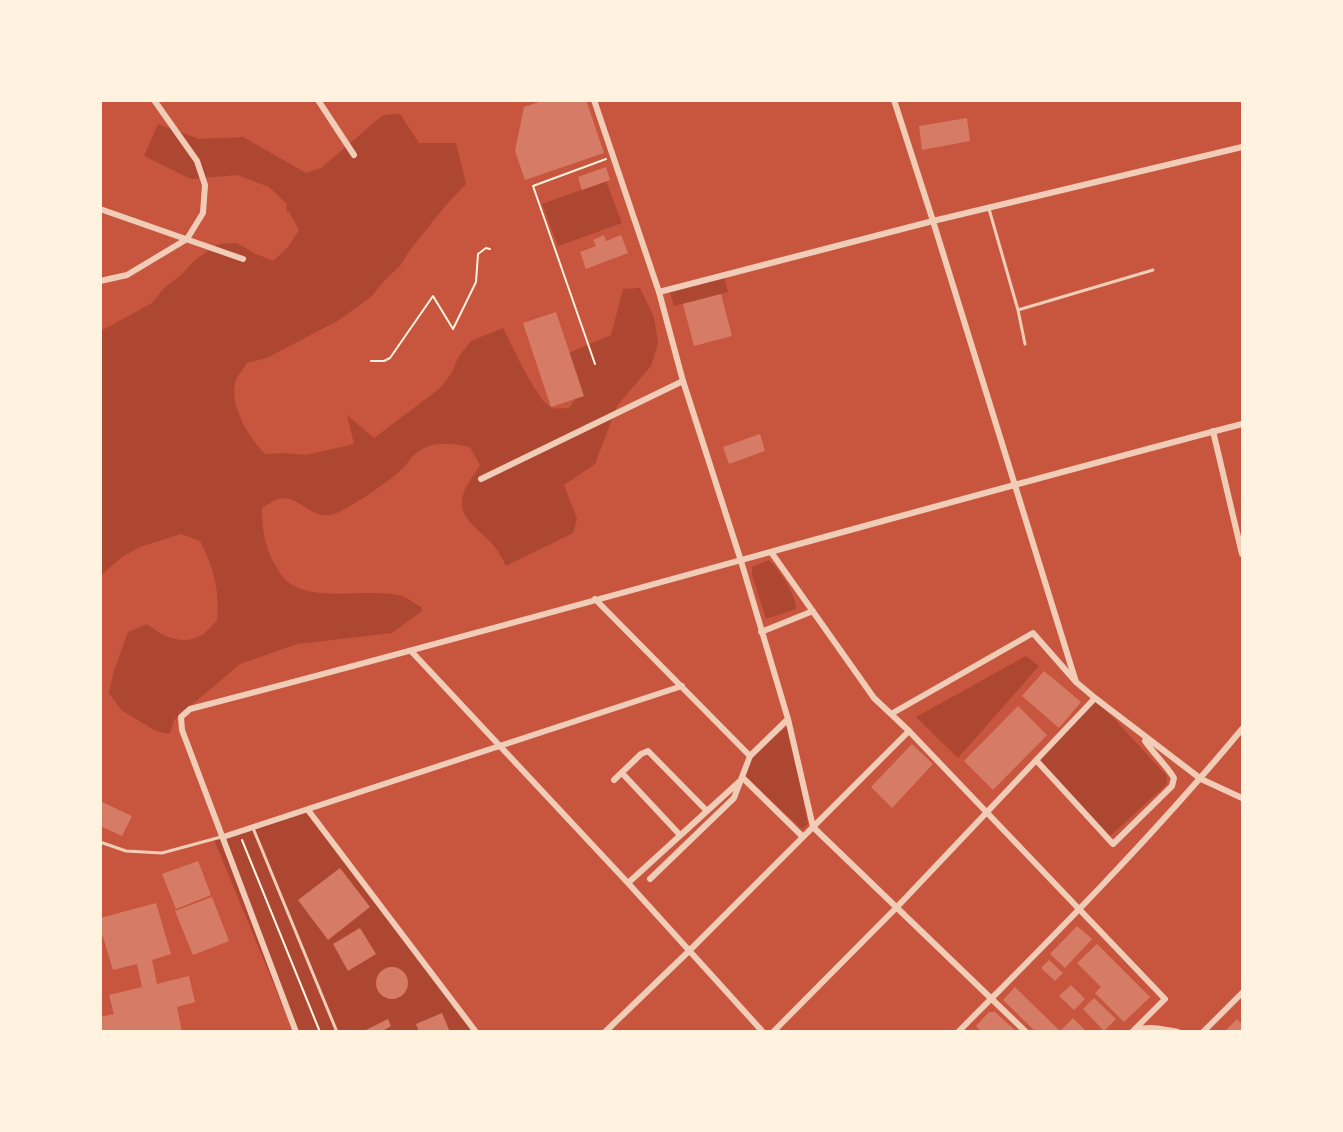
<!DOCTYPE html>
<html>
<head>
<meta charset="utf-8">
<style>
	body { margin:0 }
	#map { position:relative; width:1343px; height:1132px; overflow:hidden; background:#c8553d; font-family:Inter,sans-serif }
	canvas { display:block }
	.frame { position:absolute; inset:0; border:102px solid #fff3e0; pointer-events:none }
</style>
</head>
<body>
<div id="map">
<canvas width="1343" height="1132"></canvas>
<div class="frame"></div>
</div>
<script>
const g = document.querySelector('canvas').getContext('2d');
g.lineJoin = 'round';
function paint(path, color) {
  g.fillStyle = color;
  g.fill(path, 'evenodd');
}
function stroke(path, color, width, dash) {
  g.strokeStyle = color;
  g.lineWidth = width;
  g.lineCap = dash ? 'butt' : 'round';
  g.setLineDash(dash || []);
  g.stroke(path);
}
const green = new Path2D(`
	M400,114L419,143H456L466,184L446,205L410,250L399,267L384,281L372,296L339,320L267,358L247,363C244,369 236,377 235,383C230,408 249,437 265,454L284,453L306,455L354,444L347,415L374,438L439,389L451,374L459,356L471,341L503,328C513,347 534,395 550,407C556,410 564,408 569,408L575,400L566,367L569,353L611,335L623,289L640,288L654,317L658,343L651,366L617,406L595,464L564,485L577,519L573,533L506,566C502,559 499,551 493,545C482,531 459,520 462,499C464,487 474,475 480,465L470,447C451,443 430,440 414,455C409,459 407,465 402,469C390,481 353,506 337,513C313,524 299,493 278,499C273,501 267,505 262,508C262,528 264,543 273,561C277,568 283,579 289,583C319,603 368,587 402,596C409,599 416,604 422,608V611L392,633L297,644L240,664L174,720L170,734L156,731L121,710L109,693L113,674L128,632L147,624C163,637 182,646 202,635C207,632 212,625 217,621C220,591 214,568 200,541L181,534L140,547L122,557L101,575V331L152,303L164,288L180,276L195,260L218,244L237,243L254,253L273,261L288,247L299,230L289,212L286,211L287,204L269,187L237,175L191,179L144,156L158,124L199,139L243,137L306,173L321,168L383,115Z
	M606,181L622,223L558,246L542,204Z
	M724,277L728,292L674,306L670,292Z
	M769,560C779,569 797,596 796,609L766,619L752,575V567Z
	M1026,656L1039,666L958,758L916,717Z
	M1095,698L1166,775L1167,784L1108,838L1036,760Z
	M789,725L808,824L802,829L744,776L750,756Z
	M307,811L475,1031H293L214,840Z`);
const building = new Path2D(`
	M545,100H586L604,153L525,180L515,151L524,107Z
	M967,118L970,141L922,150L919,126Z
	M606,167L610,180L582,190L578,177Z
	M604,235L606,241L621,235L628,253L586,269L580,252L596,246L593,240Z
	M721,294L732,336L694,346L683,304Z
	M556,312L584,396L551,407L523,323Z
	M760,434L765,451L729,464L723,447Z
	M1044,671L1081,702L1059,728L1022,696Z
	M1018,706L1047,735L993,790L964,761Z
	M912,744L933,764L892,808L871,787Z
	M100,801L132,816L122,836L100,826Z
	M198,861L211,895L176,909L162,874Z
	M340,868L370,907L328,940L298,900Z
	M212,897L229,941L193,955L175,911Z
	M156,903L171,954L152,960L157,984L189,976L195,1002L177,1007L182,1032H100V1017L114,1014L109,995L142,987L137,964L113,970L100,927V918Z
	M1077,926L1092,939L1065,968L1050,954Z
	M360,928L376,954L348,971L333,944Z
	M1097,944L1150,997L1124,1022L1095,993L1101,987L1077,963Z
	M1049,960L1063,973L1055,981L1041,968Z
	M376 983a16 16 0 1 1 32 0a16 16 0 1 1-32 0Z
	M1071,985L1085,999L1074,1010L1059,996Z
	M1015,987L1060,1031L1073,1018L1087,1032H1036L1003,1000Z
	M1094,998L1116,1019L1104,1031L1083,1009Z
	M989,1012H995L1017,1032H982L976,1026Z
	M442,1013L450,1032H419L416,1024Z
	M388,1019L391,1026L381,1032H362Z
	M1237,1019L1242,1024V1032H1224Z`);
const path = new Path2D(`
	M371,361H384L390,358L433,296L453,329L476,282L478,254L486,248L490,249
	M595,364L533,186L606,159
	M242,840L320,1032`);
const service = new Path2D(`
	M989,209L1018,310L1025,344
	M1018,310L1153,270
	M253,828L337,1032
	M100,842L126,851L162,853L221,837`);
const minor = new Path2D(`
	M318,100L354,155
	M594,100L659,292L683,381L741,561L788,719L813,827L1026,1032
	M894,100L933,221L1076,682
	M100,209L243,259
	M100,281L127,275L187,239L203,213L205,185L197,161L154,100
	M659,292L933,221L1242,147
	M1213,431L1242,554
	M481,479L683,381
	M771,552L874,698L909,731L1165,999L1132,1032
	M595,599L750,756
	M761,632L813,611
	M412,652L628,883L763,1032
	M891,714L1033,633L1076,682L1095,698L1201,779L1242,798
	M1036,760L1113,844L1172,786L1174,778C1166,765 1154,754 1145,741
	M622,773L680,835
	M743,778L803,837
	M614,780L641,754L648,751L707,811
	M308,810L476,1032
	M223,837L682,686
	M650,879L734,798L750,756L788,719
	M628,883L740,781
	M1135,1030C1151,1026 1162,1029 1178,1032
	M296,1032L182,730L181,717L190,709C542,618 891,516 1242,424
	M605,1032L689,951L909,731
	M773,1032L897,907L1095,698
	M958,1032C1056,934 1154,835 1242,729
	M1203,1032L1242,993`);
paint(green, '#ae4732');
paint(building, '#d67c66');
stroke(path, '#fff3e0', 2);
stroke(service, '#f1ccb7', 3);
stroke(minor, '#f1ccb7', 6);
</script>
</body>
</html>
